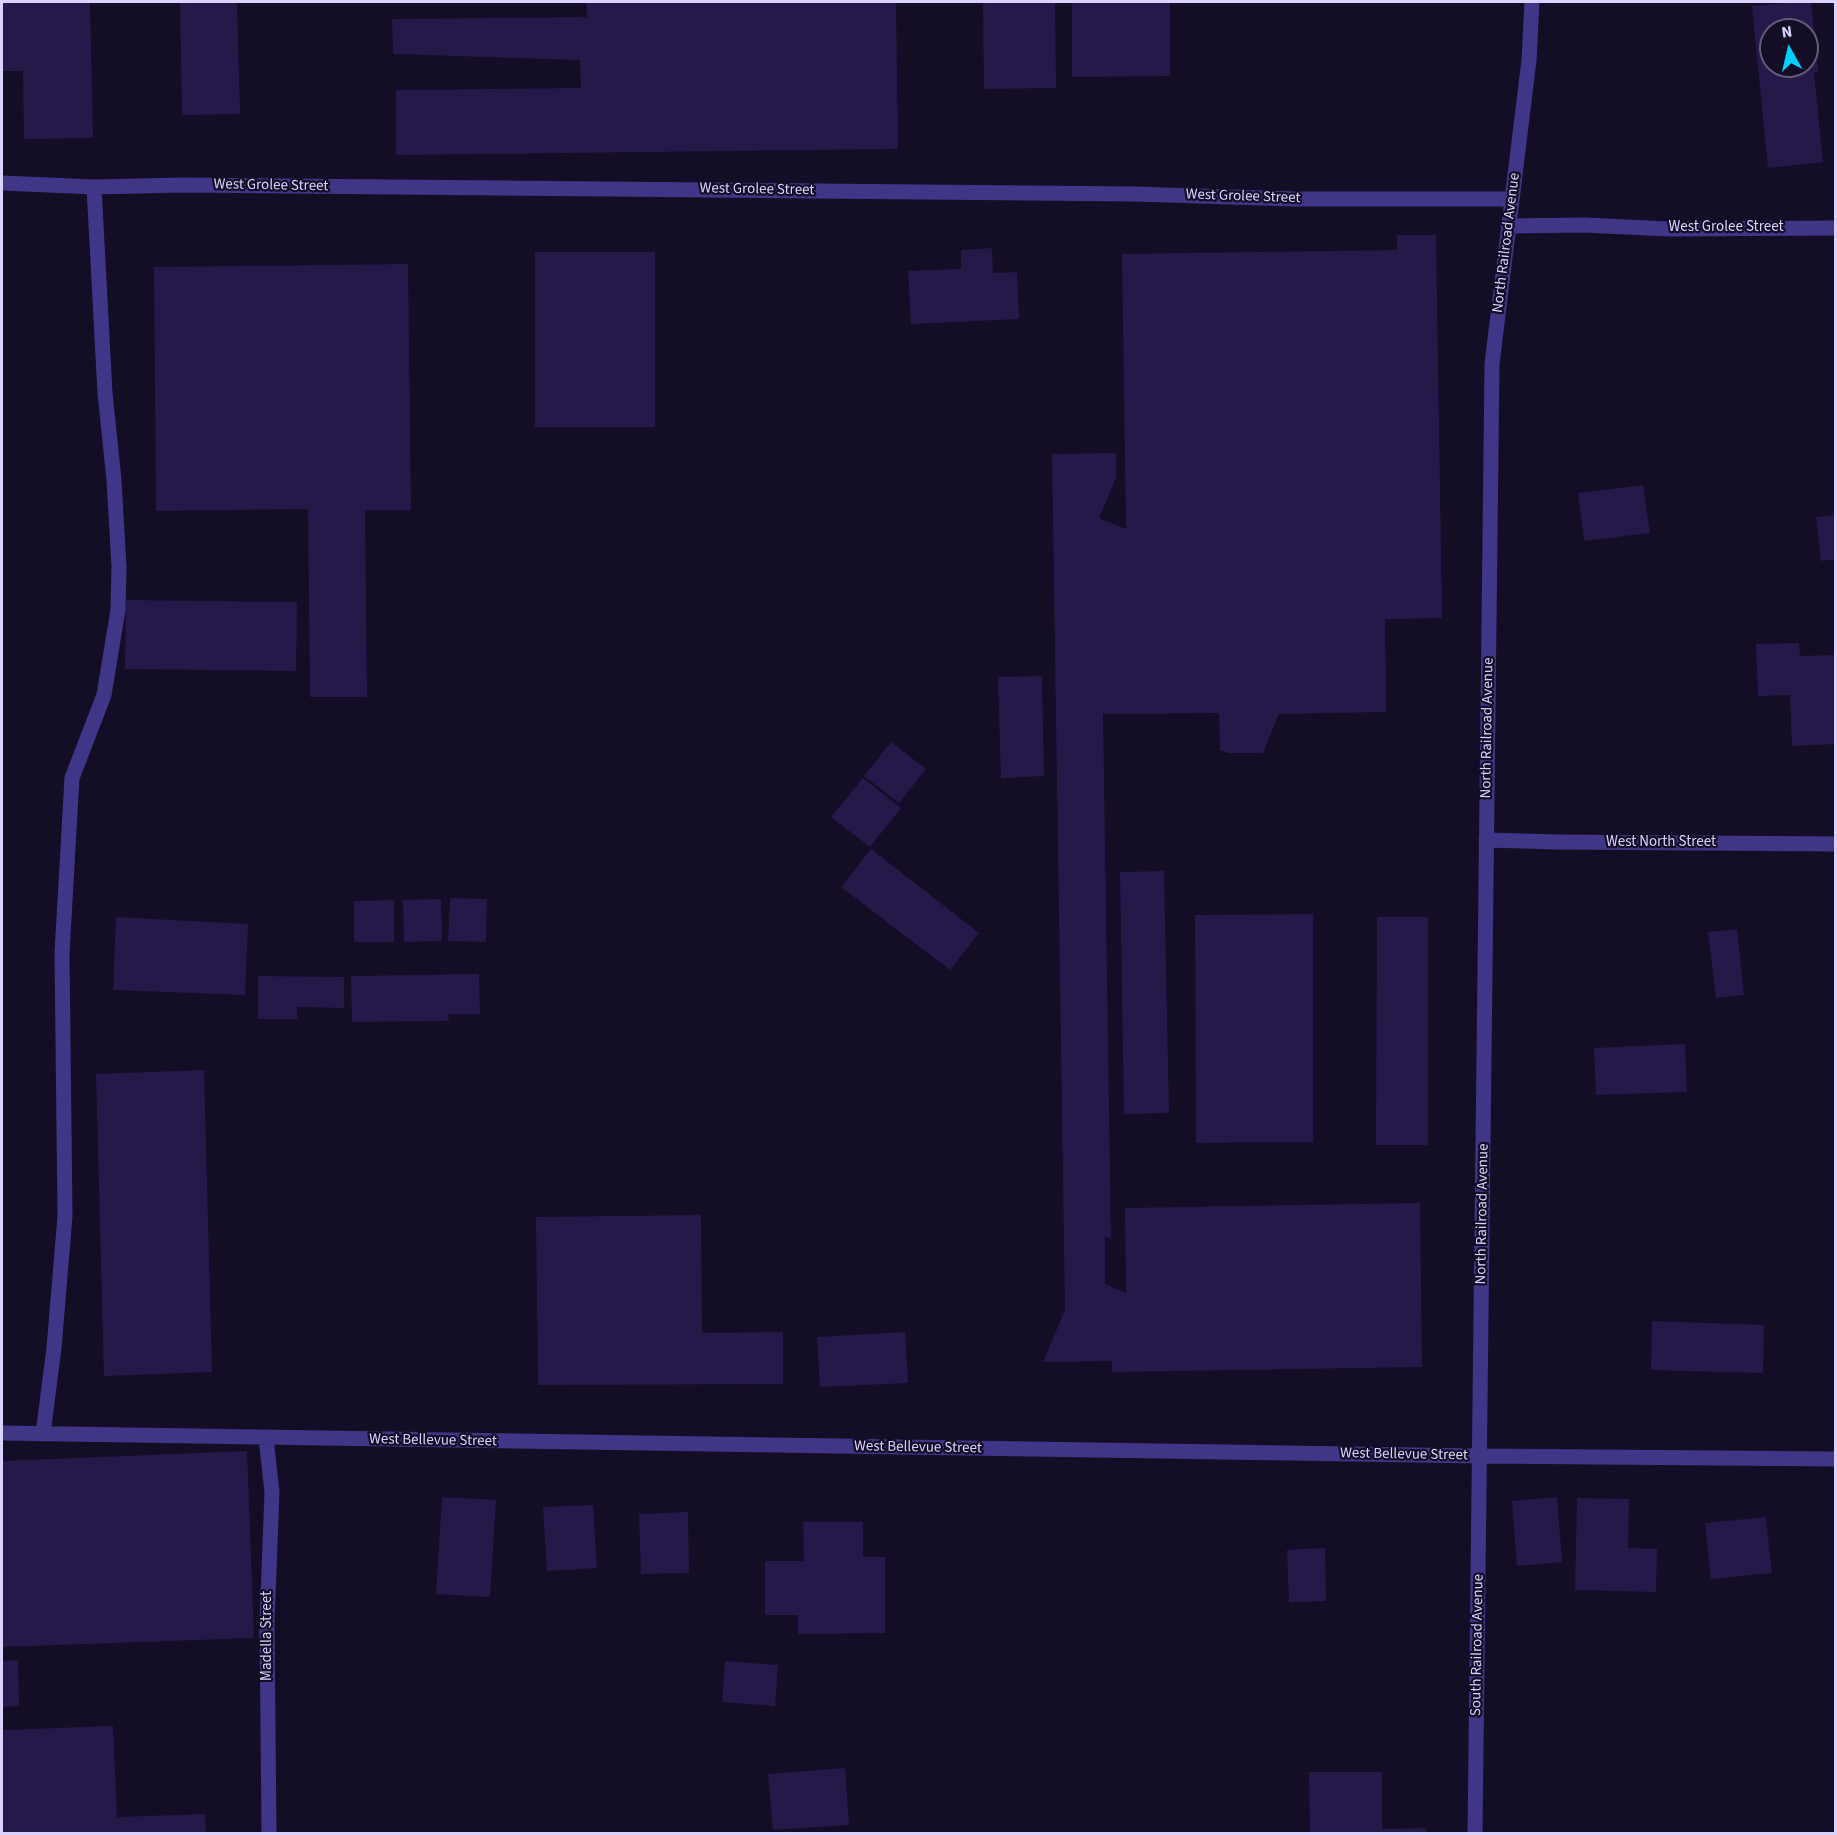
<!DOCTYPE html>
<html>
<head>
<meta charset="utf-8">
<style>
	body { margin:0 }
	#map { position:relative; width:1837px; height:1835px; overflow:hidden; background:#140d26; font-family:"Source Sans 3",sans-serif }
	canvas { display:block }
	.frame { position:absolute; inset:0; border:3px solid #dbd2ff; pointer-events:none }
	.north { position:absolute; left:1759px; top:18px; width:60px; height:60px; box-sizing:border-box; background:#140d26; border:2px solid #645c7d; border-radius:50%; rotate:352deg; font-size:16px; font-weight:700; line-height:24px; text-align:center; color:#dbd2ff }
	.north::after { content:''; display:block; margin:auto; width:21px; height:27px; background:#00cffd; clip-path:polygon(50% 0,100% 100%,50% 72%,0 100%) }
</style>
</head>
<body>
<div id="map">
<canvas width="1837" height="1835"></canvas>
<div class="frame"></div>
<div class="north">N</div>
</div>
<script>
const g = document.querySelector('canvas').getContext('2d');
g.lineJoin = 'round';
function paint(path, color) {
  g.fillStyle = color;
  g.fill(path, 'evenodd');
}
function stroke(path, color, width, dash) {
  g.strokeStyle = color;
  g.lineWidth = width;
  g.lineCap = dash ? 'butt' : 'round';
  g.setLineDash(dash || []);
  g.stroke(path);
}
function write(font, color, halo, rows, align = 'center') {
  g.font = font + ' "Source Sans 3",sans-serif';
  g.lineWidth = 4.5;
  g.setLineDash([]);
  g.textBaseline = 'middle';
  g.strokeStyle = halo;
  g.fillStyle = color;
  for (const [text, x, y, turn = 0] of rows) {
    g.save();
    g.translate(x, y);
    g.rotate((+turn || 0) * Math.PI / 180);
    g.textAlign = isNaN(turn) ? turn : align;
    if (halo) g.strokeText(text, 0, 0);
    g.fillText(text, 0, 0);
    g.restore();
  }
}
const building = new Path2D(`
	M2,2H90L93,138L24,139L23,71H2Z
	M180,2H237L240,114L182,115Z
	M586,2H896L898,149L396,155V90L581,88L580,60L393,54L392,19L587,17Z
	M983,2H1055L1056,88L984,89Z
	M1072,2H1170V76L1072,77Z
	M1795,2H1811L1818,72L1814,73L1823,162L1768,168L1752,6ZM1771,30H1807V66H1771Z
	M1397,235H1436L1442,618L1385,619L1386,712L1279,714L1263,753H1228L1220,750L1219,713L1103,714L1111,1239L1105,1236V1284L1126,1293L1125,1208L1420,1203L1422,1367L1112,1372V1361L1043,1362L1065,1310L1052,454L1116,453V478L1099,518L1126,529L1122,254L1397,250Z
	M992,248L993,273L1017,272L1019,319L911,324L908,271L961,269V250Z
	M535,252H655V427H535Z
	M408,264L411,510H365L367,697H310L308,509L156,511L154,267Z
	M1643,485L1650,533L1584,541L1578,493Z
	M1836,515V559L1821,561L1816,517Z
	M126,600L297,602L296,671L125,669Z
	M1799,643L1800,656L1836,655V744L1792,746L1790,695L1758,696L1756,644Z
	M1042,676L1044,776L1001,778L998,677Z
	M891,742L926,769L899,803L864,776Z
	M863,778L901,808L870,847L831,817Z
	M871,849L979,933L950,970L841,887Z
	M1164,871L1169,1113L1124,1114L1120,872Z
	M450,898L487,899L486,942L448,941Z
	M441,899L442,941L404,942L403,900Z
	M394,900V942H354V901Z
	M1313,914V1142L1196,1143L1195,915Z
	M116,917L248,924L245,995L113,990Z
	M1377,917H1428V1145H1376Z
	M1737,929L1744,995L1716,998L1708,932Z
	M479,974L480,1014H448L449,1021L352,1022L351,976Z
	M258,976L344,977V1008L297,1007V1019H258Z
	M1685,1044L1687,1092L1596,1095L1594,1048Z
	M204,1070L212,1372L104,1376L96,1074Z
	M701,1215L702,1333L783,1332V1384L538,1385L536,1217Z
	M1652,1321L1764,1325L1763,1373L1651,1370Z
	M905,1332L908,1383L820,1387L817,1337Z
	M247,1451L254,1638L2,1647V1461Z
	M442,1497L496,1500L490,1597L436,1594Z
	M1557,1497L1562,1562L1517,1566L1512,1501Z
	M1577,1498L1629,1499L1628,1548L1657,1549L1656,1592L1575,1590Z
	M593,1505L597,1568L547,1571L543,1507Z
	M688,1512L689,1573L641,1574L639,1514Z
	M1766,1517L1772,1573L1711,1579L1705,1523Z
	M803,1522H863V1557H885V1633L798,1634V1615H765V1561H804Z
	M1325,1548L1326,1601L1289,1602L1287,1550Z
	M18,1660L19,1706L2,1707V1661Z
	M725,1661L778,1665L775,1706L722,1702Z
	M113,1726L117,1817L205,1814L206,1834H2V1730Z
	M845,1768L849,1825L773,1830L768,1774Z
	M1309,1772H1382V1829L1426,1828V1834H1310Z`);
const minor = new Path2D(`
	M2,183L94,187L183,185L1134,194L1295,199H1512
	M1508,226L1584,225L1669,229L1836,228
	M1486,840L1558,842L1836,844
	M2,1433L1480,1456L1836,1459
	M43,1434L54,1348L65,1216L62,953L72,778L104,695L118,610L119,567L114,480L105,393L94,187
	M266,1438L272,1492L267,1622L269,1834
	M1475,1834L1492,364L1529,60L1532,2`);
const streetNames = [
	["West Grolee Street",271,186,1],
	["West Grolee Street",757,190,1],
	["West Grolee Street",1243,197,2],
	["West Grolee Street",1726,228],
	["North Railroad Avenue",1507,243,-83],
	["North Railroad Avenue",1488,728,-89],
	["West North Street",1661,843],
	["North Railroad Avenue",1483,1214,-89],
	["West Bellevue Street",433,1441,1],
	["West Bellevue Street",918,1448,1],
	["West Bellevue Street",1404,1455,1],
	["Madella Street",268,1636,-90],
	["South Railroad Avenue",1478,1645,-89]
];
paint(building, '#261848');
stroke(minor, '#403687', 15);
write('15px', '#dbd2ff', '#140d26', streetNames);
</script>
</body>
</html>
